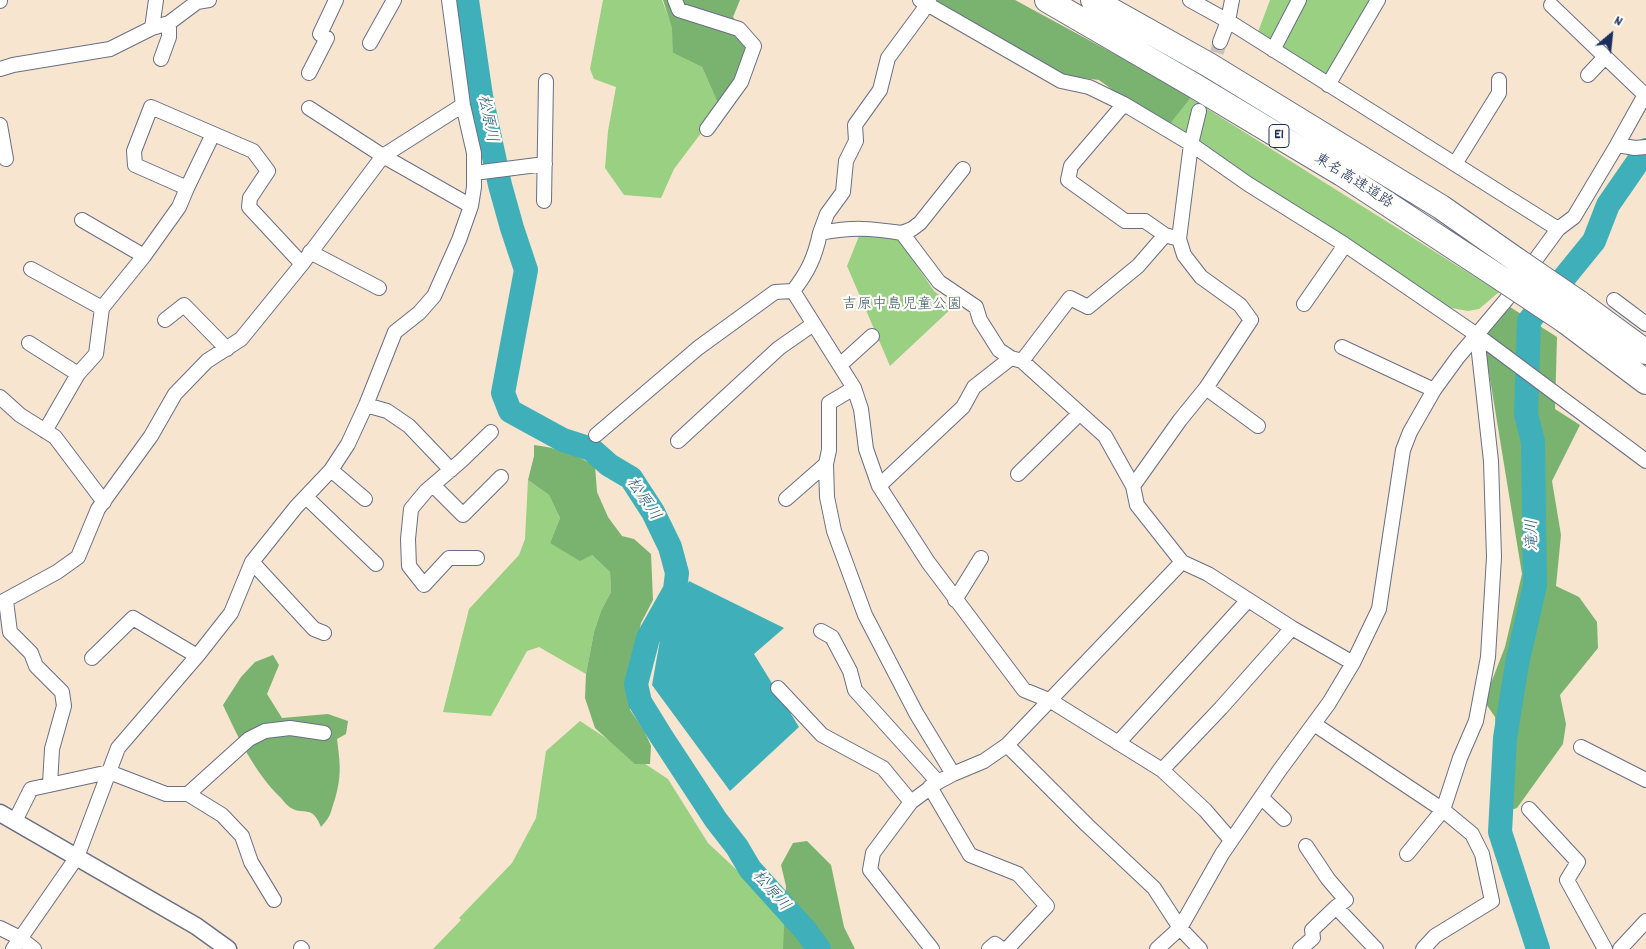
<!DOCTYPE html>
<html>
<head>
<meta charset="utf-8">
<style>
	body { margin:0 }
	#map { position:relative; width:1646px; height:949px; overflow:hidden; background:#f7e5cf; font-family:Dekko,sans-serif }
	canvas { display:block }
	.north { position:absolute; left:1586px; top:10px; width:50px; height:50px; -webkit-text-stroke:4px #fdfcf7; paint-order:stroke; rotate:28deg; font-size:14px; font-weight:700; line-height:20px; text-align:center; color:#1b2f5e }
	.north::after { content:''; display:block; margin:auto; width:18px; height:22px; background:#1b2f5e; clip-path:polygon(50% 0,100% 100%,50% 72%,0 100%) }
</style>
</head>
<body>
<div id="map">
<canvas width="1646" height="949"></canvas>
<div class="north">N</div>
</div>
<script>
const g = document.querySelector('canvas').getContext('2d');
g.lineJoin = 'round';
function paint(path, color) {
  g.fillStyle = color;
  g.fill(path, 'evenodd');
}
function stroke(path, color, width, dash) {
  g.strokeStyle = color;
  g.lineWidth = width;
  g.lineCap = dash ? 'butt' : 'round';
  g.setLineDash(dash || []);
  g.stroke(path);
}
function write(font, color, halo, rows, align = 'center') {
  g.font = font + ' Dekko,"Klee One",sans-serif';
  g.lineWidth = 4.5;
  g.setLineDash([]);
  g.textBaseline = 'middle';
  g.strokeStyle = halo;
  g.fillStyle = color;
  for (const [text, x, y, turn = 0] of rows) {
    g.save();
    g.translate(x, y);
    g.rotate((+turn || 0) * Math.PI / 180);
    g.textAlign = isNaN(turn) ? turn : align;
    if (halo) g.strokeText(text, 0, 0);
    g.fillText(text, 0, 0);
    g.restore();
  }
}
const green = new Path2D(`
	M603,0H662L674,32L673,53L702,67L720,108L674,169L661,198L624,195L605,168L608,131L616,87L594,79L590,69Z
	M1270,0H1371L1326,80L1258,32Z
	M1190,98L1499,292L1479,309L1468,311L1441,306L1166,129Z
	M861,231L898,238L934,291L954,306L890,366L847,266Z
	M528,480L549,495L560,518L550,543L592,555L610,572L611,592L601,611L594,632L586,674L539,647L527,651L491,716L443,712L469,609L519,555L525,539Z
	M580,721L668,779L708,843L755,887L787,924L804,949H433L461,920L459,918L512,863L536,818L546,751Z`);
const forest = new Path2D(`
	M663,0H740L733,17L754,46L720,108L702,67L673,53L672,28Z
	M921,0H1015L1192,96L1166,129L1099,80L1048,74Z
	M1510,307L1557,337L1555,409L1580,425L1552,481L1561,535L1556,586L1579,597L1597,622L1598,648L1560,695L1566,724L1563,744L1517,808L1501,813L1495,717L1484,701L1505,647L1522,574L1483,336Z
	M534,445C557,448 575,454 595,466L597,492L608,517L622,536L634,539L651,554L653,600L641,623L633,659L630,710L644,730L651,746L650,764H635L595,728L585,698L586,674L594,632L601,611L611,592L610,572L592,555L580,561L550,543L560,518L549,495L528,480L534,456Z
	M273,655L279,665L267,694L282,718L328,714L348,721L346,734L337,739C340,763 342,775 335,799C330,813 332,815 321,827C312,804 305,816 291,808C287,806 283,800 280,797C254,772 238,737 223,705L241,677L255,662Z
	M807,841L831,865L844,927L855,949H783L786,886L781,865L793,843Z`);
const water = new Path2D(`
	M689,581L784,628L754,654L799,727L730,791L652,685L660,640Z`);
const river = new Path2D(`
	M467,0L481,96L500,185L512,228L526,270L503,393L510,411L563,440L591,449L609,465L631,478L653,512L670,547L677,573L675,590L648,638L636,684L640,702L661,736L716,820L737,847L750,869L806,931L819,949
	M1538,949L1500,832L1505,738L1517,664L1535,585L1533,442L1526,414L1529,321L1594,241L1608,205L1646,150`);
const minorTunnel = new Path2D(`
	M1211,73L1220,42`);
const minor = new Path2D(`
	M675,0L679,10L739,29L754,46L741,82L707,129
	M920,0L1061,81L1089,87L1124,104L1191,144L1248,184L1344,244L1477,335L1646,461
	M1190,0L1228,21L1558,229
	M0,1V0
	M1551,5L1645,95
	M152,28L156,0
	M1220,42L1228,21L1232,0
	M370,43L394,0
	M1273,50L1299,0
	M161,59L169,37V23
	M0,69L13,65L110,49L152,28L169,23L197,2L209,0
	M309,73L327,38L320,34L336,0
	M1588,75L1605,57
	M1328,85L1378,0
	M1124,104L1071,166L1068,180L1125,221H1145L1165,235
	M309,108L383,156L471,206
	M0,125L6,159
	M1617,145L1635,148L1646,147
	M1455,164L1499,93V80
	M474,173L545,164
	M187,188L135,165L134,151L151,107L253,151L268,171L250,198L249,207L302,264
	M544,201L546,81
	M82,220L144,256
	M820,233L827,214L843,192L846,161L856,141L855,125L880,90L888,58L922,12L929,0
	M902,233L912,229L920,223L963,169
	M310,252L379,288
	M31,269L102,308
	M793,291L854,388L861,409L866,449L879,486L928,562L1024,690L1051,701L1162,770L1205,810L1231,840
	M1614,300L1646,324
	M1304,304L1345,245
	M165,320L184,305L227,349
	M29,343L78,374L96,354L102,308L144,256L179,207L187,188L213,134
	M1342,347L1434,390
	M1022,361L1070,298L1088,307L1138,266L1165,235L1179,239
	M840,365L872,336
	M854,388L829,403V450L826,464L827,497L834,531L865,615L916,713L953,774
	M1206,388L1258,426
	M0,397L20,415L55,437L104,502
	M366,405L387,411L409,426L451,470
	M45,431L78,374
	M596,435L698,348L775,292L793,291C808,272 815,257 820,233C853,227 869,228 902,233L939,282L976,307L980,320L999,350L1011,358L1022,361L1105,436L1133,486L1137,505L1182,562L1208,574L1292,628L1353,663
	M678,441L779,348L812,325
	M331,470L365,499
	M1018,474L1079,414
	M433,485L463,515L501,477
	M879,486L963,407L974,387L1011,358
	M1133,486L1180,420L1206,388L1251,320L1240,305L1201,277L1184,255L1179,239L1191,144L1199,111
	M306,497L376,564
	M786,499L826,464
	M477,558H449L424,585L409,566L408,539L411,509L426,491L461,461L491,432
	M252,562L314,629L324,633
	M955,600L981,558
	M6,601L10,632L31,653L36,666L62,692L64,706L52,749L50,784
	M0,603L57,572L78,557L98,509L151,436L175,394L207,361L241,339L302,264L383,156L463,105
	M821,631L832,637L850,671L855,690L938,782
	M92,658L133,618L197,656
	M778,688L822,735L883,768L911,802
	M1314,724L1443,810L1472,834L1482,854L1492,901L1435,936L1423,949
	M1118,743L1248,600
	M1007,745L1087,825L1154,888L1180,928L1200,949
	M1581,747L1646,780
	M1162,770L1221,708L1292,628
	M930,787L970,855L1018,874L1047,906L1007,949
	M188,794L222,815L242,836L251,862L274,900
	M1262,798L1284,819
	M1529,809L1578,862L1567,880L1605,949
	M15,821L31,789L109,772L166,794H188L249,739L265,731L290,728L324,733
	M1407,854L1443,810L1460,758L1476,721L1488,657L1494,557L1491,461L1477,335
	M1336,907L1376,949
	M0,928L20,938L34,949
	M301,948L302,949
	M13,949L77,857L118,748L198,655L231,613L252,562L296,507L331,470L348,444L366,405L395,332L419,313L434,296L459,240L471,206L474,187V153L463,105L449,0
	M932,949L870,870L873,853L911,802L938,782L953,774L984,761L1007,745L1182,562
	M989,949L995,944L1002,949
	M1157,949L1180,928L1222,854L1279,771L1329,703L1353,663L1379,609L1403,450L1410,432L1434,390L1458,357L1506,300L1558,229L1574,217L1617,145L1646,93
	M1300,949L1313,938L1312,930L1336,907L1346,900L1328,879L1306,846
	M1620,949L1646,921`);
const tertiary = new Path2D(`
	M0,813L196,926L228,949`);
const motorway = new Path2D(`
	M1047,0L1190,83L1342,174L1505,281
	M1093,0L1209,65L1441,207L1518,261
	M1578,302L1646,352
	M1565,321L1646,382`);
const motorwayBridge = new Path2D(`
	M1518,261L1578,302
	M1505,281L1565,321`);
const shields = [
	[1279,136,20]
];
const shieldNames = [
	["E1",1279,136]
];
const streetNames = [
	["東名高速道路",1353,182,32]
];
const parkNames = [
	["吉原中島児童公園",902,306]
];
const waterNames = [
	["松原川",486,119,79],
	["松原川",642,500,56],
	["滝川",1534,535,-91],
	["松原川",770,892,49]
];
paint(green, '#99d082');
paint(forest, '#7ab270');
paint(water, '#3fb0b9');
stroke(river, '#3fb0b9', 24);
stroke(minorTunnel, '#cbc1b8', 14, [14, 7]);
stroke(minor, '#686f86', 16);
stroke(tertiary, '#686f86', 19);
stroke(motorway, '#686f86', 26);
stroke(minor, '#fff', 14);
stroke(tertiary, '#fff', 16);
stroke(motorway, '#fff', 24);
stroke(motorwayBridge, '#686f86', 26, []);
stroke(motorwayBridge, '#fff', 24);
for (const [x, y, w] of shields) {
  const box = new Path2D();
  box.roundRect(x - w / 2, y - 11.5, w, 23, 4);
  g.fillStyle = '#fdfcf7';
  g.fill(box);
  stroke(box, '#1b2f5e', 1);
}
write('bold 14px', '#1b2f5e', null, shieldNames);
write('15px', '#1b2f5e', '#fdfcf7', streetNames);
write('15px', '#415f69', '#fdfcf7', parkNames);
write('italic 16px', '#285c7e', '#fdfcf7', waterNames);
</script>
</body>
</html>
